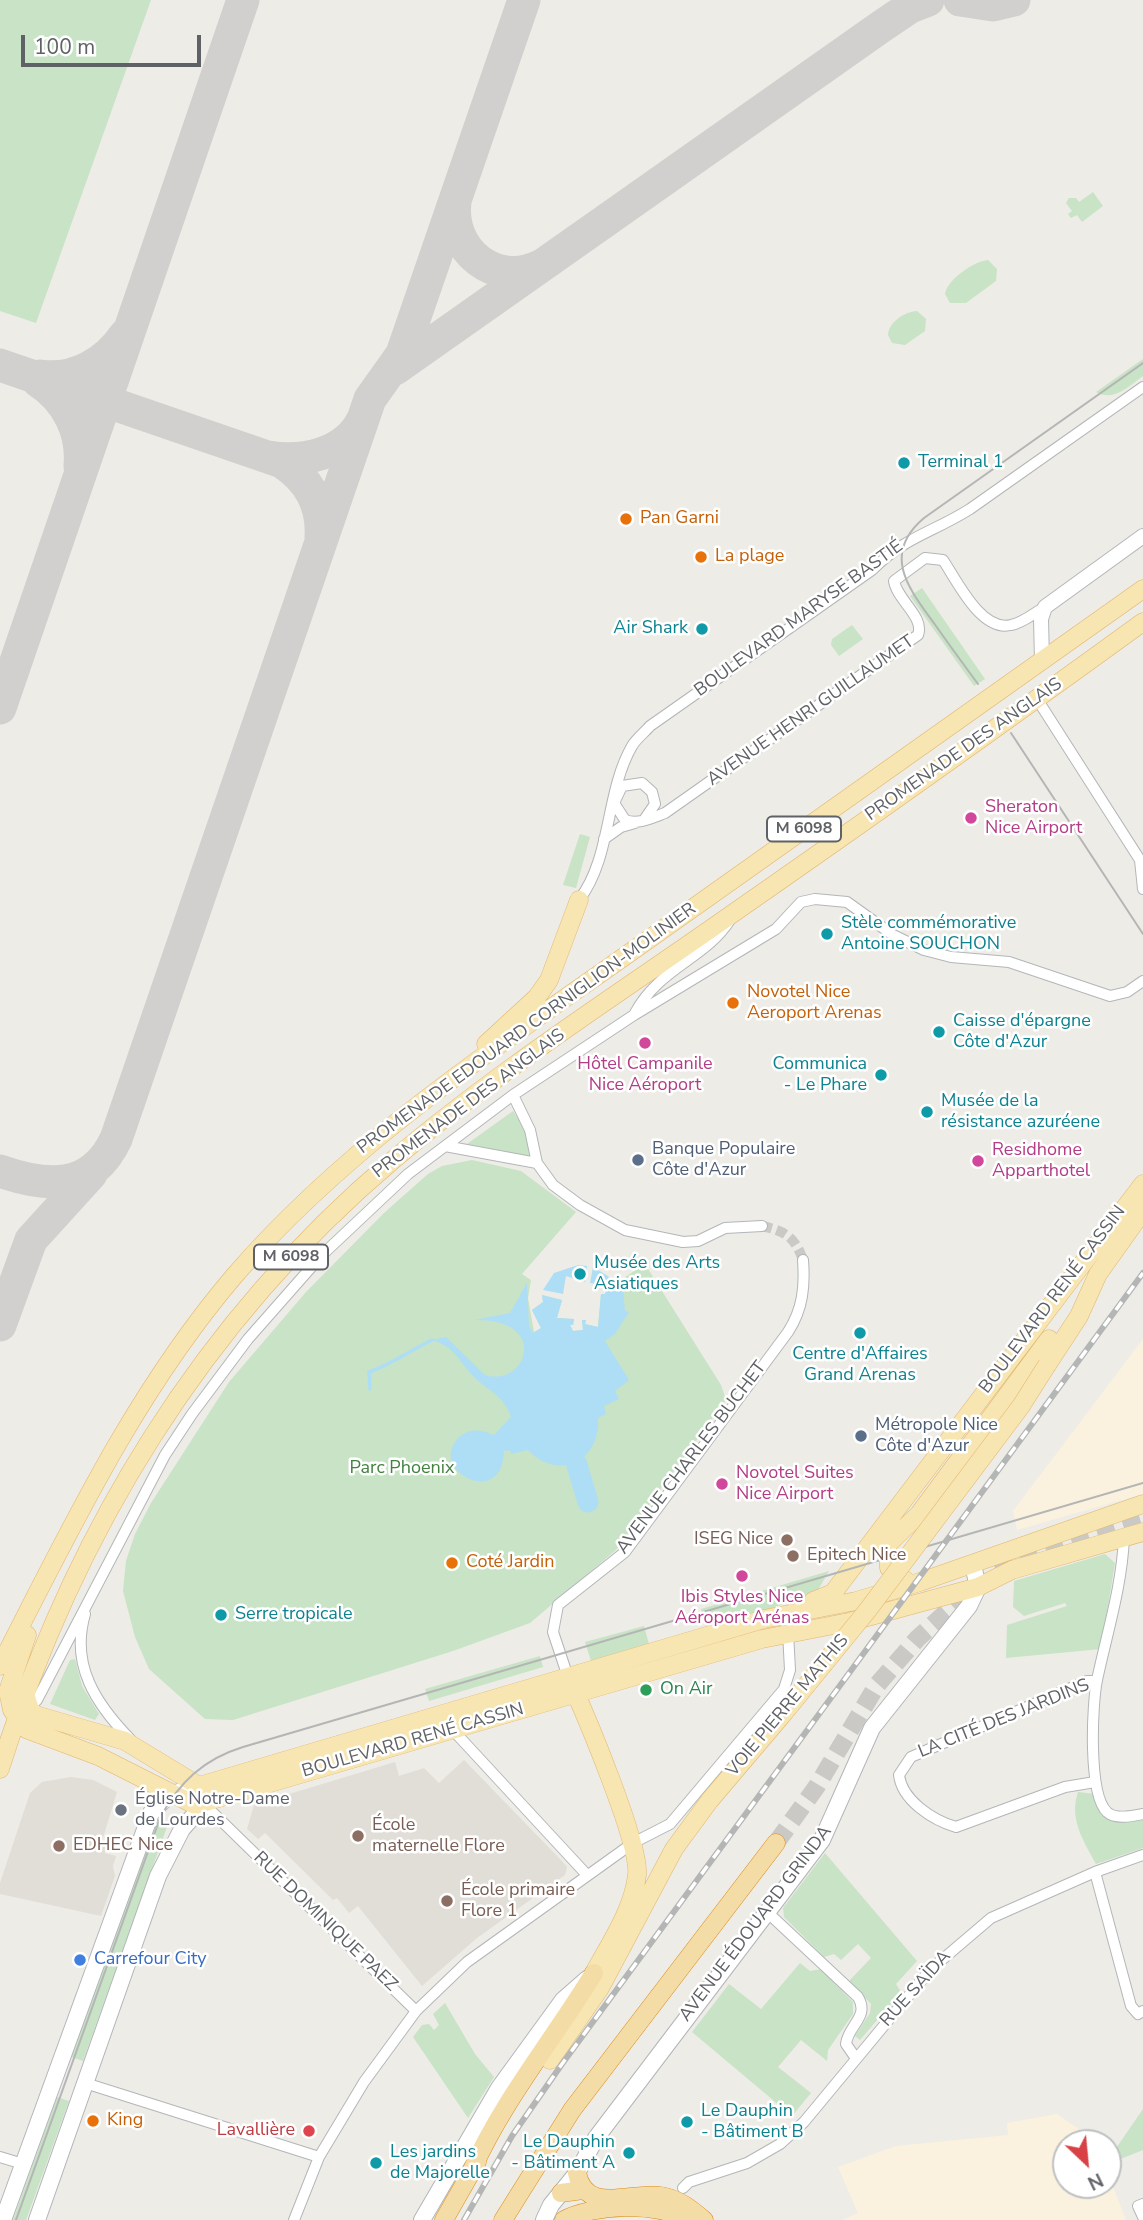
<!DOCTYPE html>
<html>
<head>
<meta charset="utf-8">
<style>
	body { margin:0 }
	#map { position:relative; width:1143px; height:2220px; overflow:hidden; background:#eeece6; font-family:"Nunito Sans",sans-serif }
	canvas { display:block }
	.north { position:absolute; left:1052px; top:2129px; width:70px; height:70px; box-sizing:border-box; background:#fff; border:2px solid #bfc0c1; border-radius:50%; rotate:154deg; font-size:19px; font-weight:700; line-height:28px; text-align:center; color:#5e6165 }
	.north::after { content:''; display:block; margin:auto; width:24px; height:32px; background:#d84246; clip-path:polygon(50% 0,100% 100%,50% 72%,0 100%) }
	.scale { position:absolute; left:21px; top:35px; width:180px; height:32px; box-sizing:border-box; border:4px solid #5e6165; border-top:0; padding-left:9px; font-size:21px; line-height:24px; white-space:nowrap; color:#5e6165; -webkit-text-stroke:5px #fff; paint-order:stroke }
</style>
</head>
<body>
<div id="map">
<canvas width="1143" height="2220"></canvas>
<div class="north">N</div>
<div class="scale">100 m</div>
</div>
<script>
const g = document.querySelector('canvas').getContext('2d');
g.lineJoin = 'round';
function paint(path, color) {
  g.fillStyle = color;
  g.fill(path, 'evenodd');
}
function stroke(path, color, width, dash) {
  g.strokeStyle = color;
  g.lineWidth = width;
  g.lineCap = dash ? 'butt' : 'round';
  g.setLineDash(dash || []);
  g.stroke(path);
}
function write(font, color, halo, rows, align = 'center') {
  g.font = font + ' "Nunito Sans",sans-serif';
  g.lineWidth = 5;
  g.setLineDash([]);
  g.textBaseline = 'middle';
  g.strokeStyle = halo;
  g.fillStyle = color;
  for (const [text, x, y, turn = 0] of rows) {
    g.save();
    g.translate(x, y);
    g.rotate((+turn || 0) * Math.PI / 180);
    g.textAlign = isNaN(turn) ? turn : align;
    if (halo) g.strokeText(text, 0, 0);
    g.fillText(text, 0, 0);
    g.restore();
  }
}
const commercial = new Path2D(`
	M1143,1339V1494L1017,1530L1013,1511Z
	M1057,2114L1099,2143H1066V2185H1108V2174L1126,2220H842L858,2213L838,2167L896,2146L1008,2135L1007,2123Z`);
const education = new Path2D(`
	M464,1760L560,1859L567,1867L565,1875L477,1938L422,1986L358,1906L349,1913L337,1898L333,1900L265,1833L258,1839L247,1829L254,1805L266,1801L395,1762L399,1776L424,1768L439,1783Z
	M71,1777L93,1780L117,1792L102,1841L107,1847L105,1853L116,1856L113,1866L115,1876L101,1916L0,1894V1883L30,1793L42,1782Z`);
const green = new Path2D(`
	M0,0H151L36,323L0,311Z
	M1093,192L1103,206L1082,222L1077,215L1071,218L1068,214L1072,211L1066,203L1069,198H1076L1079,202Z
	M988,260L997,269L996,281L966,303H950L945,294C947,280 974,261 988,260Z
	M917,311L926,319L925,331L905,345L892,343L888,335C889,322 904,312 917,311Z
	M1143,359V376C1129,386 1114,402 1096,392Z
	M922,588L985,679L974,686L910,596Z
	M852,625L863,639L839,656L831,645L832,639Z
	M580,834L590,837L576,888L563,885Z
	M513,1111L525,1129L531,1154L528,1156L467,1144Z
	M472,1160L521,1171L576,1212L522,1274L531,1280L528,1298L534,1332L541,1328L532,1310L543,1302L542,1295L562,1300L557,1318L574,1319L573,1325H570L573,1331L583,1330L582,1320H586L585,1324L598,1327L601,1294H605L608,1284L613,1285L645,1264L721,1385L726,1400L617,1549L530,1623L453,1651L233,1720L205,1719L149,1669L135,1637L123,1591L126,1561L135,1534L151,1503L229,1382L306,1292L384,1213L428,1174L442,1166Z
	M1105,1554L1115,1563L1101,1649L1006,1658L1007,1625L1067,1606L1065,1603L1024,1616L1013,1607L1014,1581Z
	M829,1571L815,1595L707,1627L701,1609Z
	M644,1626L649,1644L591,1661L585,1642Z
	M540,1656L543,1667L429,1701L425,1689Z
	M75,1659L82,1686L99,1714L95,1720L50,1704L70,1660Z
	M1078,1792L1095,1794L1103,1813L1143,1817V1848L1096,1864C1083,1840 1069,1819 1078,1792Z
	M157,1819L168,1824L83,2061L71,2057Z
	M825,1853L917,1961L896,1984L901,1992L860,2040L855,2036L870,2013L871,2004L849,1981L871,1958L858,1944L841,1960L834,1954L824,1957L784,1917L783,1908Z
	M800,1963L810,1971L821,1969L853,2002V2014L828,2050L827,2061L801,2040L778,2067L811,2093L792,2116L692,2032L729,1984L761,2009Z
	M445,2003L475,2054L494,2077L468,2118L413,2037L422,2025L429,2024L434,2030L439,2025L433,2014Z
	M57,2097L69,2101L26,2220H13Z
	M1143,2109V2150L1108,2164V2160Z`);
const water = new Path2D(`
	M578,1265L587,1266L585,1282L566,1276L563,1294L543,1290L554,1273Z
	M593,1267L608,1276L612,1285L622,1279L625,1311L629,1312L615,1334L605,1341L629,1380L615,1391L619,1399L604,1406L606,1414L598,1418C601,1461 558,1482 528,1450L511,1454L510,1450L504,1451C502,1513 422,1466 462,1435C472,1428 483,1430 494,1435L511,1417C504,1395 488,1391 473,1376C458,1360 455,1347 432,1340L446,1337L485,1375C527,1388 551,1318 474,1320L510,1313L527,1283L529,1325L533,1333L541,1328L532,1310L543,1302L542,1295L562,1300L557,1318L574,1319L573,1325H570L573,1331L583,1330L582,1320H586L585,1324L598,1327L601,1294H605L608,1285L590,1283Z`);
const stream = new Path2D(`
	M370,1389L369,1372C392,1364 409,1351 432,1340`);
const river = new Path2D(`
	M576,1462L588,1502`);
const taxiway = new Path2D(`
	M960,0L993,5L1014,0
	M455,202C449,250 495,288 540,266
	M0,365L282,462C309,480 323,504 321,537
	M395,369L882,26L910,7L928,0
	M40,376C74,381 106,363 125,335
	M38,381C67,400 83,431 80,466
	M268,457C302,463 345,454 362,421
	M0,708L243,0
	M0,1171C46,1187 91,1192 116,1139L370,399L402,354L524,0
	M0,1325L31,1240L91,1174`);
const minorTunnel = new Path2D(`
	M762,1226C785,1231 795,1237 803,1260`);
const trunkTunnel = new Path2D(`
	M996,1570L1025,1556L1143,1519
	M776,1843L817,1786L877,1685L917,1639L974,1587`);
const minor = new Path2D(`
	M1037,699L1140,860L1143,889
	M644,820L655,804L652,792L642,783L622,786L614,803L625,820C638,825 652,818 665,813L918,635C925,617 897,600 894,581L925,558L943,560C957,581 981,632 1011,625C1023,623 1034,613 1045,607
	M604,839L621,827L635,823
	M579,900C612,857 605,793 632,746C636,739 644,733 650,726L872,570C906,536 932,533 970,509L1143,387
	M635,1013C660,967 705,959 730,920
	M513,1095L530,1130L537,1163L553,1185L580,1205L625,1230L683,1242L698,1241L725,1228L762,1226
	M445,1146L537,1163
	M1124,1537C1122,1586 1107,1633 1097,1680C1092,1705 1088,1794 1107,1812C1115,1820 1133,1816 1143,1814
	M85,1614C70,1665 96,1704 130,1739
	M568,1677L553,1632L558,1605L625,1552L788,1332C803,1309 805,1286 803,1260
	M27,1709L37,1700L165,1455L192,1414L248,1339L322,1255L408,1174L513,1095L634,1015L776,929L801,902L815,899L847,902L893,935L924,950L951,957L1009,962L1110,996L1127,992L1143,981
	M451,1728L587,1875
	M1095,1782L1065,1787L956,1827C932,1820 902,1800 899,1775L911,1757L1087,1681H1097
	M204,1804L416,2011
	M1095,1872L1143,1855
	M766,1911L858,1997C870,2017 848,2025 846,2044L855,2057
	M85,2083L319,2157
	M0,2157L23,2164
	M683,2188L689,2182L747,2163L780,2144L804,2122L930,1970L991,1918L1095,1872L1131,2006L1138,2014L1143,2011
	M1143,2204L1138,2206L1143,2217
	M294,2220L319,2157L364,2082L416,2011L467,1962L633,1843L670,1824L784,1689L790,1670L788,1632`);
const tertiary = new Path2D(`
	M1042,661L1041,619L1045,607L1143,536`);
const secondary = new Path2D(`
	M3,2220L151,1813L169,1795L199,1786
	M37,2220L158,1876L182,1829L204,1804
	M422,2220L499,2088L563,2000L587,1979
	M544,2220L551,2205L577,2173L596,2138L822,1840L872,1728L969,1606L978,1587L973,1565`);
const primary = new Path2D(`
	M486,1044L537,997L549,980L579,900
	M1047,1365L1079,1316L1098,1274L1138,1218L1143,1201
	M906,1581L889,1568L887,1545L919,1514L1049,1339
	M813,1601L833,1593L1143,1184
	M27,1635L8,1691L12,1710L26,1729L98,1756L195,1805L762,1639L849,1622L978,1587L1012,1570L1143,1532
	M0,1666C70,1530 135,1392 235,1275C351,1141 501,1044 645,942C811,824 977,706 1143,589
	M571,1683C586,1716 641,1846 637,1875C633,1910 610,1943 594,1973
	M25,1694L30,1710L36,1715L125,1741L199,1786
	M0,1769C73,1533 203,1321 392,1161C495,1073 611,999 722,921C863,823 1004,723 1143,622
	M199,1786L764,1619L856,1601L920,1582L1143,1504
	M550,2060L600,1988L674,1849L710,1800L783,1714`);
const trunk = new Path2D(`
	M472,2170C503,2100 554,2039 594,1973
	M577,2173C586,2216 631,2191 661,2196C679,2199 691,2209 704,2220
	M561,2193L583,2190
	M444,2220L477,2162
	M503,2220L572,2110L776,1843
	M564,2220C590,2205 660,2201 685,2220`);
const tram = new Path2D(`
	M978,684C964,665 950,646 936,626C910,590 880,555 924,518L1143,363
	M1011,733L1143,934
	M16,2220L160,1818C179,1782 204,1759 243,1747L1143,1483`);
const rail = new Path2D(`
	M464,2220L512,2136L562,2064L1143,1273`);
const primaryBridge = new Path2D(`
	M783,1714L867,1611L1021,1406L1047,1365`);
const markers = [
	[904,463,7,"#0f9aa8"],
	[626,519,7,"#e8710a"],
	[701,557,7,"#e8710a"],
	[702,629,7,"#0f9aa8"],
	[971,818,7,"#d1479c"],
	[827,934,7,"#0f9aa8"],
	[733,1003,7,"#e8710a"],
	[939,1032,7,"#0f9aa8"],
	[645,1043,7,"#d1479c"],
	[881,1075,7,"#0f9aa8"],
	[927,1112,7,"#0f9aa8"],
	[638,1160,7,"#5c6f8a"],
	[978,1161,7,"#d1479c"],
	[580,1274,7,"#0f9aa8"],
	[860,1333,7,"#0f9aa8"],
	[861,1436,7,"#5c6f8a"],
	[722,1484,7,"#d1479c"],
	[787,1540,7,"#8d6e63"],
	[793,1556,7,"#8d6e63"],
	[452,1563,7,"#e8710a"],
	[742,1576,7,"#d1479c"],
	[221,1615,7,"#0f9aa8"],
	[646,1690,7,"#2e9e5b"],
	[121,1810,7,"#6b7280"],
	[358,1836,7,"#8d6e63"],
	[59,1846,7,"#8d6e63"],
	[447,1901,7,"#8d6e63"],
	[80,1960,7,"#3f7fe0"],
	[93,2121,7,"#e8710a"],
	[687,2122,7,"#0f9aa8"],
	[309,2131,7,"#e0444e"],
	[629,2153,7,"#0f9aa8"],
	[376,2163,7,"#0f9aa8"]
];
const shields = [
	[804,829,74],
	[291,1257,74]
];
const shieldNames = [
	["M 6098",804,829],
	["M 6098",291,1257]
];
const cultureNames = [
	["Terminal 1",918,463],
	["Air Shark",688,629,"right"],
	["Stèle commémorative",841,924],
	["Antoine SOUCHON",841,945],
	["Caisse d'épargne",953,1022],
	["Côte d'Azur",953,1043],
	["Communica",867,1065,"right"],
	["- Le Phare",867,1086,"right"],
	["Musée de la",941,1102],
	["résistance azuréene",941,1123],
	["Musée des Arts",594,1264],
	["Asiatiques",594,1285],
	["Centre d'Affaires",860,1355,"center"],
	["Grand Arenas",860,1376,"center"],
	["Serre tropicale",235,1615],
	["Le Dauphin",701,2112],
	["- Bâtiment B",701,2133],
	["Le Dauphin",615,2143,"right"],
	["- Bâtiment A",615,2164,"right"],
	["Les jardins",390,2153],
	["de Majorelle",390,2174]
];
const foodNames = [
	["Pan Garni",640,519],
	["La plage",715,557],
	["Novotel Nice",747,993],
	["Aeroport Arenas",747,1014],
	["Coté Jardin",466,1563],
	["King",107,2121]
];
const streetNames = [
	["BOULEVARD MARYSE BASTIÉ",799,619,-36],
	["AVENUE HENRI GUILLAUMET",811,711,-35],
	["PROMENADE DES ANGLAIS",964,750,-35],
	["PROMENADE EDOUARD CORNIGLION-MOLINIER",527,1029,-36],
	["PROMENADE DES ANGLAIS",469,1104,-37],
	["BOULEVARD RENÉ CASSIN",1053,1300,-53],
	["AVENUE CHARLES BUCHET",692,1458,-53],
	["VOIE PIERRE MATHIS",788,1706,-50],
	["LA CITÉ DES JARDINS",1004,1719,-22],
	["BOULEVARD RENÉ CASSIN",413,1741,-16],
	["RUE DOMINIQUE PAEZ",325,1922,44],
	["AVENUE ÉDOUARD GRINDA",756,1924,-53],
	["RUE SAÏDA",916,1989,-48]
];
const hotelNames = [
	["Sheraton",985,808],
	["Nice Airport",985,829],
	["Hôtel Campanile",645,1065,"center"],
	["Nice Aéroport",645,1086,"center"],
	["Residhome",992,1151],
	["Apparthotel",992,1172],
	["Novotel Suites",736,1474],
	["Nice Airport",736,1495],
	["Ibis Styles Nice",742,1598,"center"],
	["Aéroport Arénas",742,1619,"center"]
];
const serviceNames = [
	["Banque Populaire",652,1150],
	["Côte d'Azur",652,1171],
	["Métropole Nice",875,1426],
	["Côte d'Azur",875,1447]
];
const parkNames = [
	["Parc Phoenix",402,1469]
];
const educationNames = [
	["ISEG Nice",773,1540,"right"],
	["Epitech Nice",807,1556],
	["École",372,1826],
	["maternelle Flore",372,1847],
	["EDHEC Nice",73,1846],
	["École primaire",461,1891],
	["Flore 1",461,1912]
];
const leisureNames = [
	["On Air",660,1690]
];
const worshipNames = [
	["Église Notre-Dame",135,1800],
	["de Lourdes",135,1821]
];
const shopNames = [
	["Carrefour City",94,1960]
];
const healthNames = [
	["Lavallière",295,2131]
];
paint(commercial, '#fbf1df');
paint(education, '#e1ddd7');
paint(green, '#c8e3c5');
paint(water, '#aedef6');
stroke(stream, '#aedef6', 3.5);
stroke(river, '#aedef6', 21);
stroke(taxiway, '#d1d0ce', 33);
stroke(minorTunnel, '#cac9c6', 10, [10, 5]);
stroke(trunkTunnel, '#cac9c6', 18, [18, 9]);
stroke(minor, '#b3b6b9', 12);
stroke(tertiary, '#b3b6b9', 16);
stroke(secondary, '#b2b5b9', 18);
stroke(primary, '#e3b56a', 19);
stroke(trunk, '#dd8b17', 19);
stroke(minor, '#fff', 10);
stroke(tertiary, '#fff', 14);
stroke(secondary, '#fff', 16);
stroke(primary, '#f7e5b2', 18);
stroke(trunk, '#f4dca6', 18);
stroke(tram, '#b4b5b5', 2);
stroke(rail, '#b4b5b5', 6);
stroke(rail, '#fff', 3.5, [10]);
stroke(primaryBridge, '#e3b56a', 19, []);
stroke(primaryBridge, '#f7e5b2', 18);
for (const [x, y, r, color] of markers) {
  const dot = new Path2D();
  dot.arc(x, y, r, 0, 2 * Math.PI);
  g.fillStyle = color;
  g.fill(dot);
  stroke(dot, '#fff', 2.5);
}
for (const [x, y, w] of shields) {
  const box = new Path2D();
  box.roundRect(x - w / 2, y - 12.5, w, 25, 5);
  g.fillStyle = '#fff';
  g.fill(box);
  stroke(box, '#5e6165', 2);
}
write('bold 16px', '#5e6165', null, shieldNames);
write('18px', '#0d838f', '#fff', cultureNames, 'left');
write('18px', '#c56008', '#fff', foodNames, 'left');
write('18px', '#5e6165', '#fff', streetNames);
write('18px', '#b23c85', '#fff', hotelNames, 'left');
write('18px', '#4e5e75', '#fff', serviceNames, 'left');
write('18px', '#42823f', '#fff', parkNames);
write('18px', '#785e54', '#fff', educationNames, 'left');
write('18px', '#27864d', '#fff', leisureNames, 'left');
write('18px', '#5b616d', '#fff', worshipNames, 'left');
write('18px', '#366cbe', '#fff', shopNames, 'left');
write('18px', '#be3a42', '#fff', healthNames, 'right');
</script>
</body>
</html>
